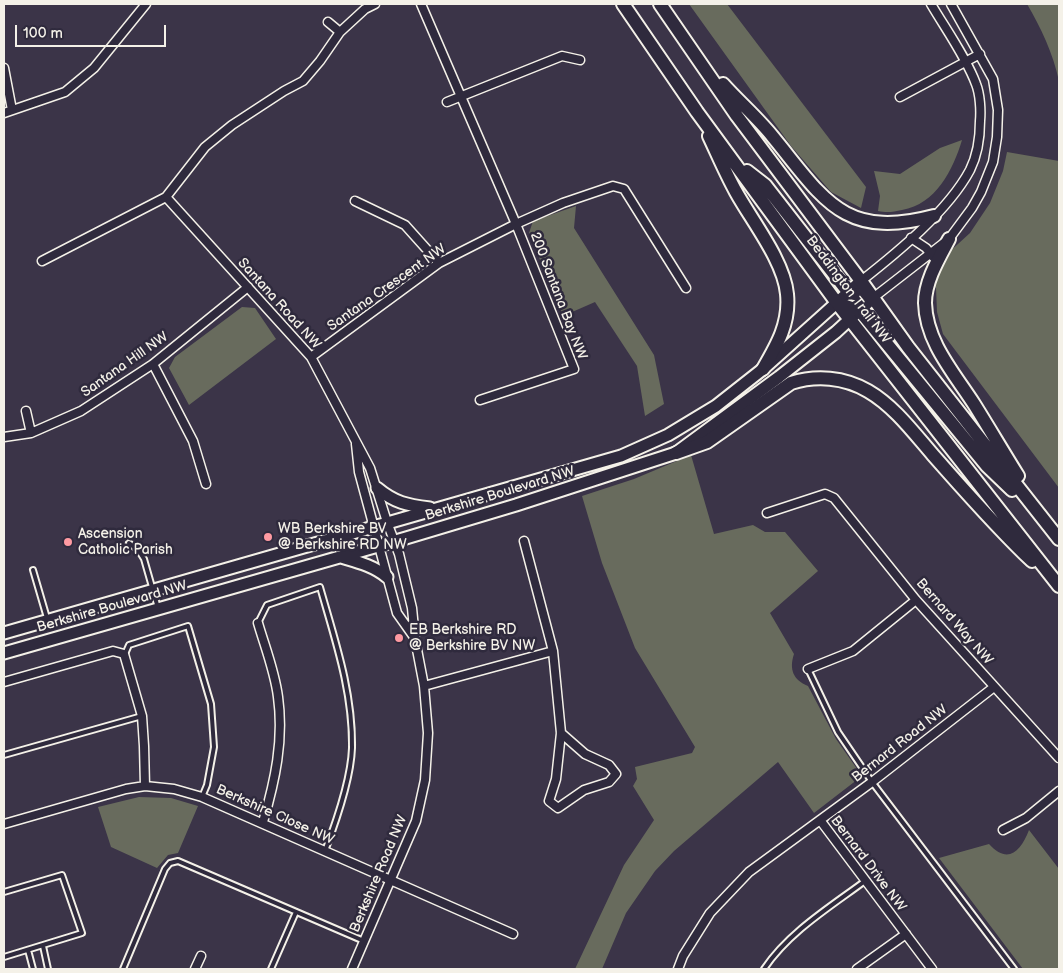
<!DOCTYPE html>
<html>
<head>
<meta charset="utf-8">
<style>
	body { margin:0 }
	#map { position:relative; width:1063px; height:973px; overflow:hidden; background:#3b3448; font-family:"Balsamiq Sans",sans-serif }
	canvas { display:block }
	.frame { position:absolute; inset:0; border:5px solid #f4f1e8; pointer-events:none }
	.scale { position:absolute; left:15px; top:25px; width:151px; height:22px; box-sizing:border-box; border:2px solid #f4f1e8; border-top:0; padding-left:6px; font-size:15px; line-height:18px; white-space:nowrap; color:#f4f1e8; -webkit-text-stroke:4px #2f2a3d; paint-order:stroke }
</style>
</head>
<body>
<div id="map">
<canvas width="1063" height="973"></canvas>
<div class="frame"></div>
<div class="scale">100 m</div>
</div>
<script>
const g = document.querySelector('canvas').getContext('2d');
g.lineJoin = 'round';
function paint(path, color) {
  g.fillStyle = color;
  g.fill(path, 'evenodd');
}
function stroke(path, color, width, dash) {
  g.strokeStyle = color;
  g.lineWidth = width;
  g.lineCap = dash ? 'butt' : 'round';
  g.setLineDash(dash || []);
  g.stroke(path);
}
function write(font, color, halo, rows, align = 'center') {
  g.font = font + ' "Balsamiq Sans",sans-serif';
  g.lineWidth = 5;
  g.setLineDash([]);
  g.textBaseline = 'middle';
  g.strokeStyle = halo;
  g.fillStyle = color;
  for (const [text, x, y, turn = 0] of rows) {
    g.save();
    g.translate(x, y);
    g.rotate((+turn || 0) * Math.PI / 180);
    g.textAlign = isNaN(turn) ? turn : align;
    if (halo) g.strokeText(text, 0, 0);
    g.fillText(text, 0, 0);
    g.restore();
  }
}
const green = new Path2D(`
	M689,4H727L866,187L861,208L831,192L791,146Z
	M1027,4H1059V81C1053,53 1041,28 1027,4Z
	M962,140C953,170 936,204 902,210C893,212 887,213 878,211L880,196L874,171L900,174L940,148Z
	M1007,152L1059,161V488L943,334L937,312L936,288L934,286L939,270L947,254L970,233L990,203L1003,171Z
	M576,206L574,228L654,355L664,404L645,416L637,366L595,302L563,316L529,233L533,221Z
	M242,307L255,308L276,339L189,405L169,368L175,357Z
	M691,455L714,534L753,525L765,532H785L818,571L770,613L794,654C789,669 793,680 808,686L836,739L862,776L814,813L778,762L674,851L655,871L626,913L602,969H575L624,865L654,820L633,786L637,779L635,767L692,753L695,747L635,648L602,563L582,496L634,479Z
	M139,797L171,798L198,806L178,853L168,855L157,868L111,847L98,807Z
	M1029,830L1059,869V969H1023L939,858L989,844C1008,865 1021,851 1029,830Z`);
const service = new Path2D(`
	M129,543L139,551L144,559L158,608
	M33,570L47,618
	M258,623L267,605L320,587C335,640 353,692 352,748C351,779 336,822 325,851
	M125,654L129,645L188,626L211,704L214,747L207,785L202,797
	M808,669L838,732L872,782L1014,969
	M4,755L142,716
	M4,892L62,875L82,933L4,957
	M43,946L48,969
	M28,950L33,969
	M123,969L165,869L170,863L178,861L364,941
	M271,969L296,912
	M764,969C789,932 830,907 865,881`);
const minor = new Path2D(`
	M328,22L340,32
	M4,68L12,110
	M900,97L980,54
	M447,102L562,56L580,60
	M4,113L65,92L94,68L146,4
	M166,197L311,357L370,468L387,522L399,554L412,608L415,639L424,686L428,733L425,780L416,821L352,969
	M355,201L405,225L439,263
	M911,238L926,248L933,257
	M42,261L166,197L205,147L232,125L284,91L303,81L320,61L340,32L365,9L375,4
	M861,281C898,252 948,211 970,170C977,156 980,137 980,121C981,110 980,94 976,84C966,57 945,28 931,4
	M873,298L949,239L972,208L981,192L993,162L997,137L998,110L993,79L951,4
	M311,357L439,263L516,224L421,4
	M153,364L193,441L206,484
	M480,400L574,369L516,224L563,203L613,186L624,189L686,288
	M26,411L31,433
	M4,437L31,433L81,411L153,364L248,287
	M356,444L359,472L397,613L414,637
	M767,513L825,494L834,498L916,600L1059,758
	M524,541L553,651L561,733L556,779L549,801L558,808L584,790L609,782L616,774L609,765L585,754L561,733
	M258,623C265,647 275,672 278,697C284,740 275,781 263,822
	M808,669L853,651L916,600
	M4,682L113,651L124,654L142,716L144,746L145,786
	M424,686L553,651
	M820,820L932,969
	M4,824L126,789L145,786L174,789L202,797L513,934
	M1003,830L1026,818L1059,791
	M195,969L201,956
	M678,969L683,956L710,913L749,872L872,782L994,687
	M857,969L906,934`);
const secondary = new Path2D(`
	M377,488C395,503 407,505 430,508
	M341,557C358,562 374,566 387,577
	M4,633L621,456L668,435L716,406L763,369L861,281
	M4,653L406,538L516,505L676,453L779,377L836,332L873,298`);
const primary = new Path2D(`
	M623,4L697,112L837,303L1059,586
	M660,4L737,116L861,281L908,347L1059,539
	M723,84C739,102 758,118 773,137C824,199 843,240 934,216
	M709,136C718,155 726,174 736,192C752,221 784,261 787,294C790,323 777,345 763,369
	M747,171L765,185L849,293L873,298
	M949,239C939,258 925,281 925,303C926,342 954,373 974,404C989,428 1003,452 1018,476
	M837,303L860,311L987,466L1012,490
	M676,453L707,442L791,383C816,375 844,377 868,391C894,406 914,433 933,455C965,491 997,528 1032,561`);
const markers = [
	[268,537,5,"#ff9aa2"],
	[68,542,5,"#ff9aa2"],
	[399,638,5,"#ff9aa2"]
];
const streetNames = [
	["Santana Crescent NW",387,288,-35],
	["Beddington Trail NW",848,290,53],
	["200 Santana Bay NW",558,296,69],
	["Santana Road NW",279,304,48],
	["Santana Hill NW",125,365,-35],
	["Berkshire Boulevard NW",500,494,-17],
	["Berkshire Boulevard NW",112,607,-16],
	["Bernard Way NW",954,622,49],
	["Bernard Road NW",900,744,-38],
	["Berkshire Close NW",275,815,24],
	["Bernard Drive NW",868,864,53],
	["Berkshire Road NW",379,874,-67]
];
const poiNames = [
	["WB Berkshire BV",278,529],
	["@ Berkshire RD NW",278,545],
	["Ascension",78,534],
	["Catholic Parish",78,550],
	["EB Berkshire RD",409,630],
	["@ Berkshire BV NW",409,646]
];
paint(green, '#686b5d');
stroke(service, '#f4f1e8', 8);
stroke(minor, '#f4f1e8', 11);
stroke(secondary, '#f4f1e8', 15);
stroke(primary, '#f4f1e8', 16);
stroke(service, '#2f2a3d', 4);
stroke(minor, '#2f2a3d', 8);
stroke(secondary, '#2f2a3d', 11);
stroke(primary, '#2f2a3d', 12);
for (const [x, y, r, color] of markers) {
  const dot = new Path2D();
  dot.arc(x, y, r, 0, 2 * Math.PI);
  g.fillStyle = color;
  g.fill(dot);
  stroke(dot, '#2f2a3d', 2);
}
write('14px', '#f4f1e8', '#2f2a3d', streetNames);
write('14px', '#f4f1e8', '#2f2a3d', poiNames, 'left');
</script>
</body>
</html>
